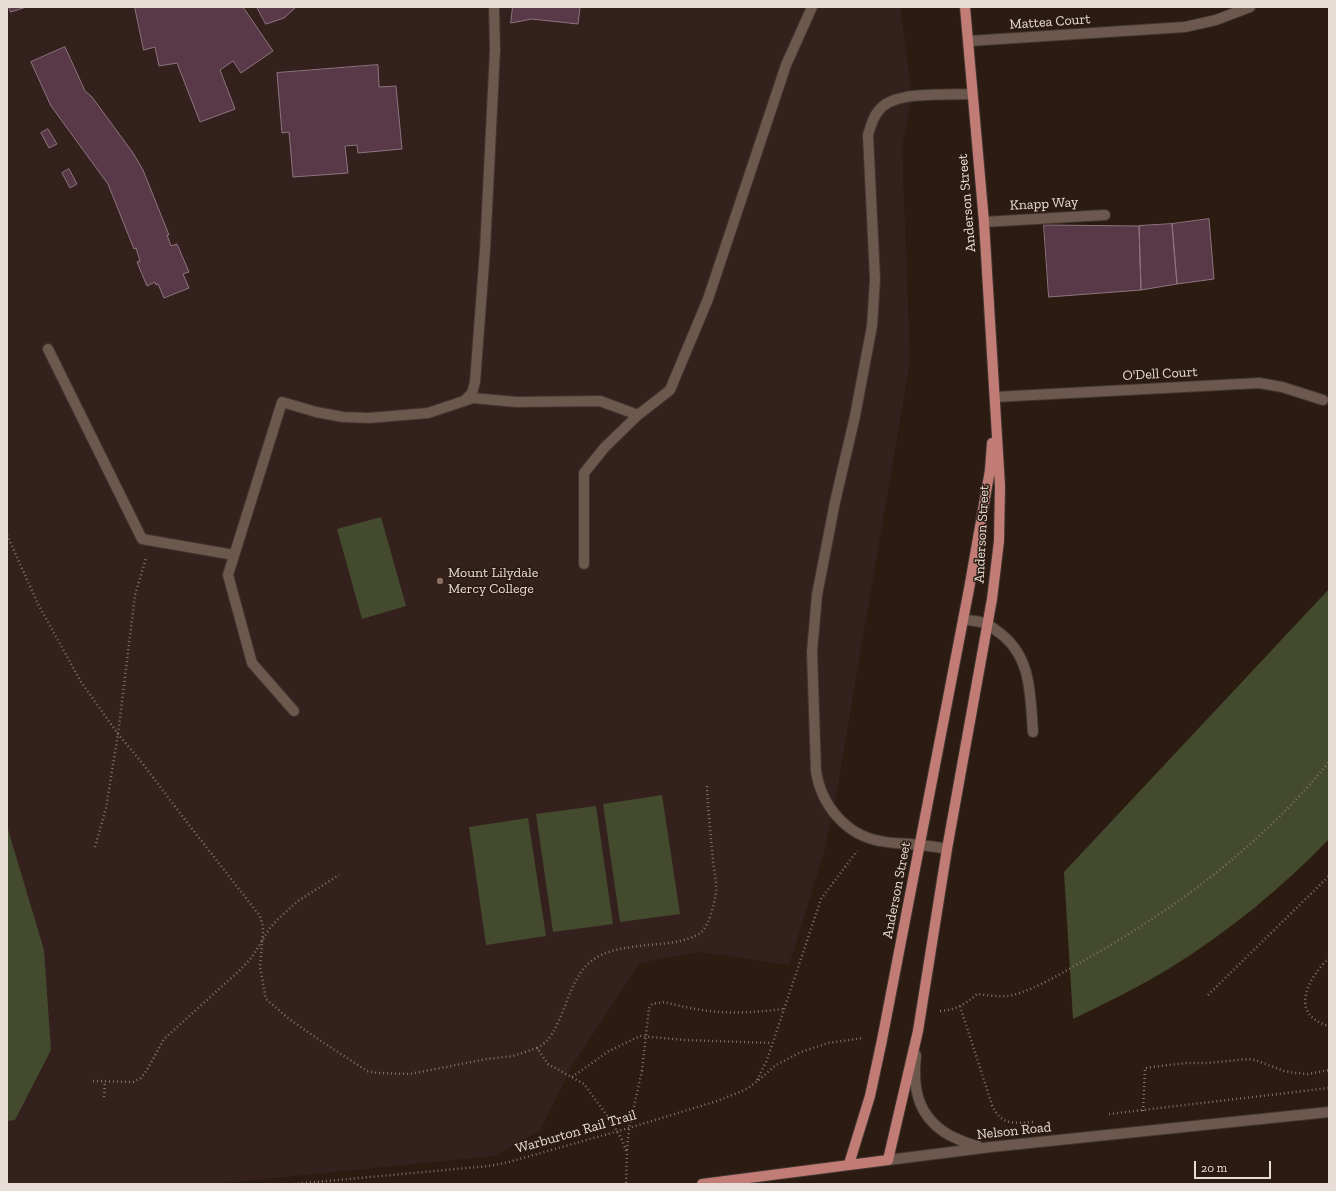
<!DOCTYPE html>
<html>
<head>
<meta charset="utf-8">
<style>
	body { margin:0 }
	#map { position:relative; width:1336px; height:1191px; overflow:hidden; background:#2b1b11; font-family:"Zilla Slab",serif }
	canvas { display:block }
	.frame { position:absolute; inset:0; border:8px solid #e8ddd6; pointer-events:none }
	.scale { position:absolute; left:1194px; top:1161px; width:77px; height:18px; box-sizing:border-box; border:2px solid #e8ddd6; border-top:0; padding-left:5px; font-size:12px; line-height:14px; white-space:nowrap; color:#e8ddd6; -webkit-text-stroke:3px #2b1b11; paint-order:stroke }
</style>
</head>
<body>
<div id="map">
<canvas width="1336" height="1191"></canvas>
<div class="frame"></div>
<div class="scale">20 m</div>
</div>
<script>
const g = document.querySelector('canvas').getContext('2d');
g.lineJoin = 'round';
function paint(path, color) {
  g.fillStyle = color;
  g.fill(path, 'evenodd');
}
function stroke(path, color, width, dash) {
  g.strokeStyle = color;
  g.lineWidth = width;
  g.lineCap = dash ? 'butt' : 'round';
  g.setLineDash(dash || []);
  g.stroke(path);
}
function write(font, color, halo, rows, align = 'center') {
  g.font = font + ' "Zilla Slab",serif';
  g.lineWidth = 3;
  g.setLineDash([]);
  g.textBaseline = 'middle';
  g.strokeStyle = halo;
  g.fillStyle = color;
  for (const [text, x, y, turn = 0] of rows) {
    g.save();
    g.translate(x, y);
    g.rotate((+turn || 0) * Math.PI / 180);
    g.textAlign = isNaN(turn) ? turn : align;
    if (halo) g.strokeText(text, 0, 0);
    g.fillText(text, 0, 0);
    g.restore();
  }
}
const education = new Path2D(`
	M7,7H900L912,96L902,147L910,361L835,802L824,852L789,965L700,952L640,963L572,1066L540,1131L494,1156L215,1184H7Z`);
const green = new Path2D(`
	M381,517L406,606L362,619L337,529Z
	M1329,589V839C1282,888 1228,932 1170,968C1139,987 1106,1003 1073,1019L1064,872Z
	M662,795L680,914L620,922L603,804Z
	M596,806L613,924L553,932L536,814Z
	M528,818L546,936L486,945L469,827Z
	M7,826L44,950L51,1050L15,1120L7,1121Z`);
const building = new Path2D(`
	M9,7H26L11,12Z
	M135,7H243L273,51L241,73L233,61L220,70L235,109L200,122L177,63L159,66L155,47L144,50Z
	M257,7H296L284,18L266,24Z
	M513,7H580L578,24L532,19L511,23Z
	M65,47L85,91L92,97L133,153L143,170L169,235H167L171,246L177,244L189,272L183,274L189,288L164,298L158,284L156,285L155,282L147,286L137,262L140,261L136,248L134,249L108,184L51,106L31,62Z
	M378,65L379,87L396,86L402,149L358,153L357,145L345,146L348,173L293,177L289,132L282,133L277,73Z
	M48,129L57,144L49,148L41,133Z
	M69,169L77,184L70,188L62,173Z
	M1209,219L1214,279L1177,284L1172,224Z
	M1172,224L1177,284L1141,290L1139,226Z
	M1044,225L1139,226L1141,290L1049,297Z`);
const path = new Path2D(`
	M7,535L38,604L81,682L118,734L143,764L186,821L260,916L263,926V932L260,967L266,999L289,1019L321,1041L367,1071L378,1073L410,1074L487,1059L513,1056L537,1048L548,1064L584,1084L611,1121L622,1140L627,1153L626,1184
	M95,847L106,808L118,734L135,595L146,558
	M1329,958C1308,978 1288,1015 1329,1026
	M1208,995L1329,876
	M960,1006L992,1105C1001,1126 1014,1123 1035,1122
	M649,1008L652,1004L664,1002C679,1006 694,1009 709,1011C734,1014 758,1012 783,1009
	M940,1011C955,1010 966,1004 977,994C988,995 1001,998 1013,995C1039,988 1065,971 1088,958C1179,907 1263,843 1329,762
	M537,1048C563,1036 565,985 588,964C604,949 626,948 647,945C662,944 688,942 700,933C709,927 715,902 716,891C717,882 714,871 713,861C711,836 708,811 707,786
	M572,1077L609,1051L640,1036L685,1040L772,1043
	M757,1080L767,1060L821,899L857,851
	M93,1081L133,1082L141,1078L147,1070L164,1039L240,970L252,957L270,928L278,919L298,901L339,875
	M104,1097L105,1081
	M1143,1111L1145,1068L1186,1063H1208L1248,1059L1255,1060L1284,1071L1296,1073L1308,1074L1329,1070
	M1109,1114L1329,1088
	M627,1150L629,1128L642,1071
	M294,1184L489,1166L509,1162L629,1128L717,1101L745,1090L755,1083L776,1065L801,1052L828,1043L864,1038`);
const minor = new Path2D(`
	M969,41L1185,27L1216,20L1250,7
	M984,222L1105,215
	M48,349L142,539L234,555
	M995,397L1259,383L1282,387L1323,400
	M465,400L472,393L475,382L485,250L495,50L494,7
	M584,564V473L605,447L638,415L670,390L708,299L786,65L812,7
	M963,619C970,621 980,621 987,624C991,626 994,629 997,631C1032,655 1030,694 1033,732
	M294,711L252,663L228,575L282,402L316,412L343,417L369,418L428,413L473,398L516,402L600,401L638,415
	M947,849C938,847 929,846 920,845C907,843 893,844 880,841C846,835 821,805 816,771L812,652L817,595L835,502L855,416L872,326L875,279L868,135C871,125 874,114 882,107C899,91 949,95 972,94
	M916,1055C912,1089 918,1117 949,1135C959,1140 968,1144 978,1146
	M888,1160L991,1147L1329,1112`);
const major = new Path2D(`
	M849,1164L870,1096L882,1040L969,589L990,470L992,443
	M702,1184L888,1160L918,1031L947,849L992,599L999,541L1000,486L984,222L965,7`);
const pathBridge = new Path2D(`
	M642,1071L649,1008`);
const markers = [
	[440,581,4,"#8d6e63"]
];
const streetNames = [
	["Mattea Court",1050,22,-4],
	["Anderson Street",967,203,-95],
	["Knapp Way",1044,204,-3],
	["O'Dell Court",1160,374,-3],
	["Anderson Street",982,534,-87],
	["Anderson Street",897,890,-79],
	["Nelson Road",1014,1131,-6],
	["Warburton Rail Trail",576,1132,-16]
];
const poiNames = [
	["Mount Lilydale",448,573],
	["Mercy College",448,589]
];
paint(education, '#34211e');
paint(green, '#444a2d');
paint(building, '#593847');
stroke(building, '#8c757f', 1);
stroke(minor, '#423530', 12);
stroke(major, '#423530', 12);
stroke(path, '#81736b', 2.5, [1, 3]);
stroke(minor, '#6c584c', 10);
stroke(major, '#c17c75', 10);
stroke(pathBridge, '#81736b', 2.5, [1, 3]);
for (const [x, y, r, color] of markers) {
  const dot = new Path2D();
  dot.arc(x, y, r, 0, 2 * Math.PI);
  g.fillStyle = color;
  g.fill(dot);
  stroke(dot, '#2b1b11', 1.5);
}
write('14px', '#e8ddd6', '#2b1b11', streetNames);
write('14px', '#e8ddd6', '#2b1b11', poiNames, 'left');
</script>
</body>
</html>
